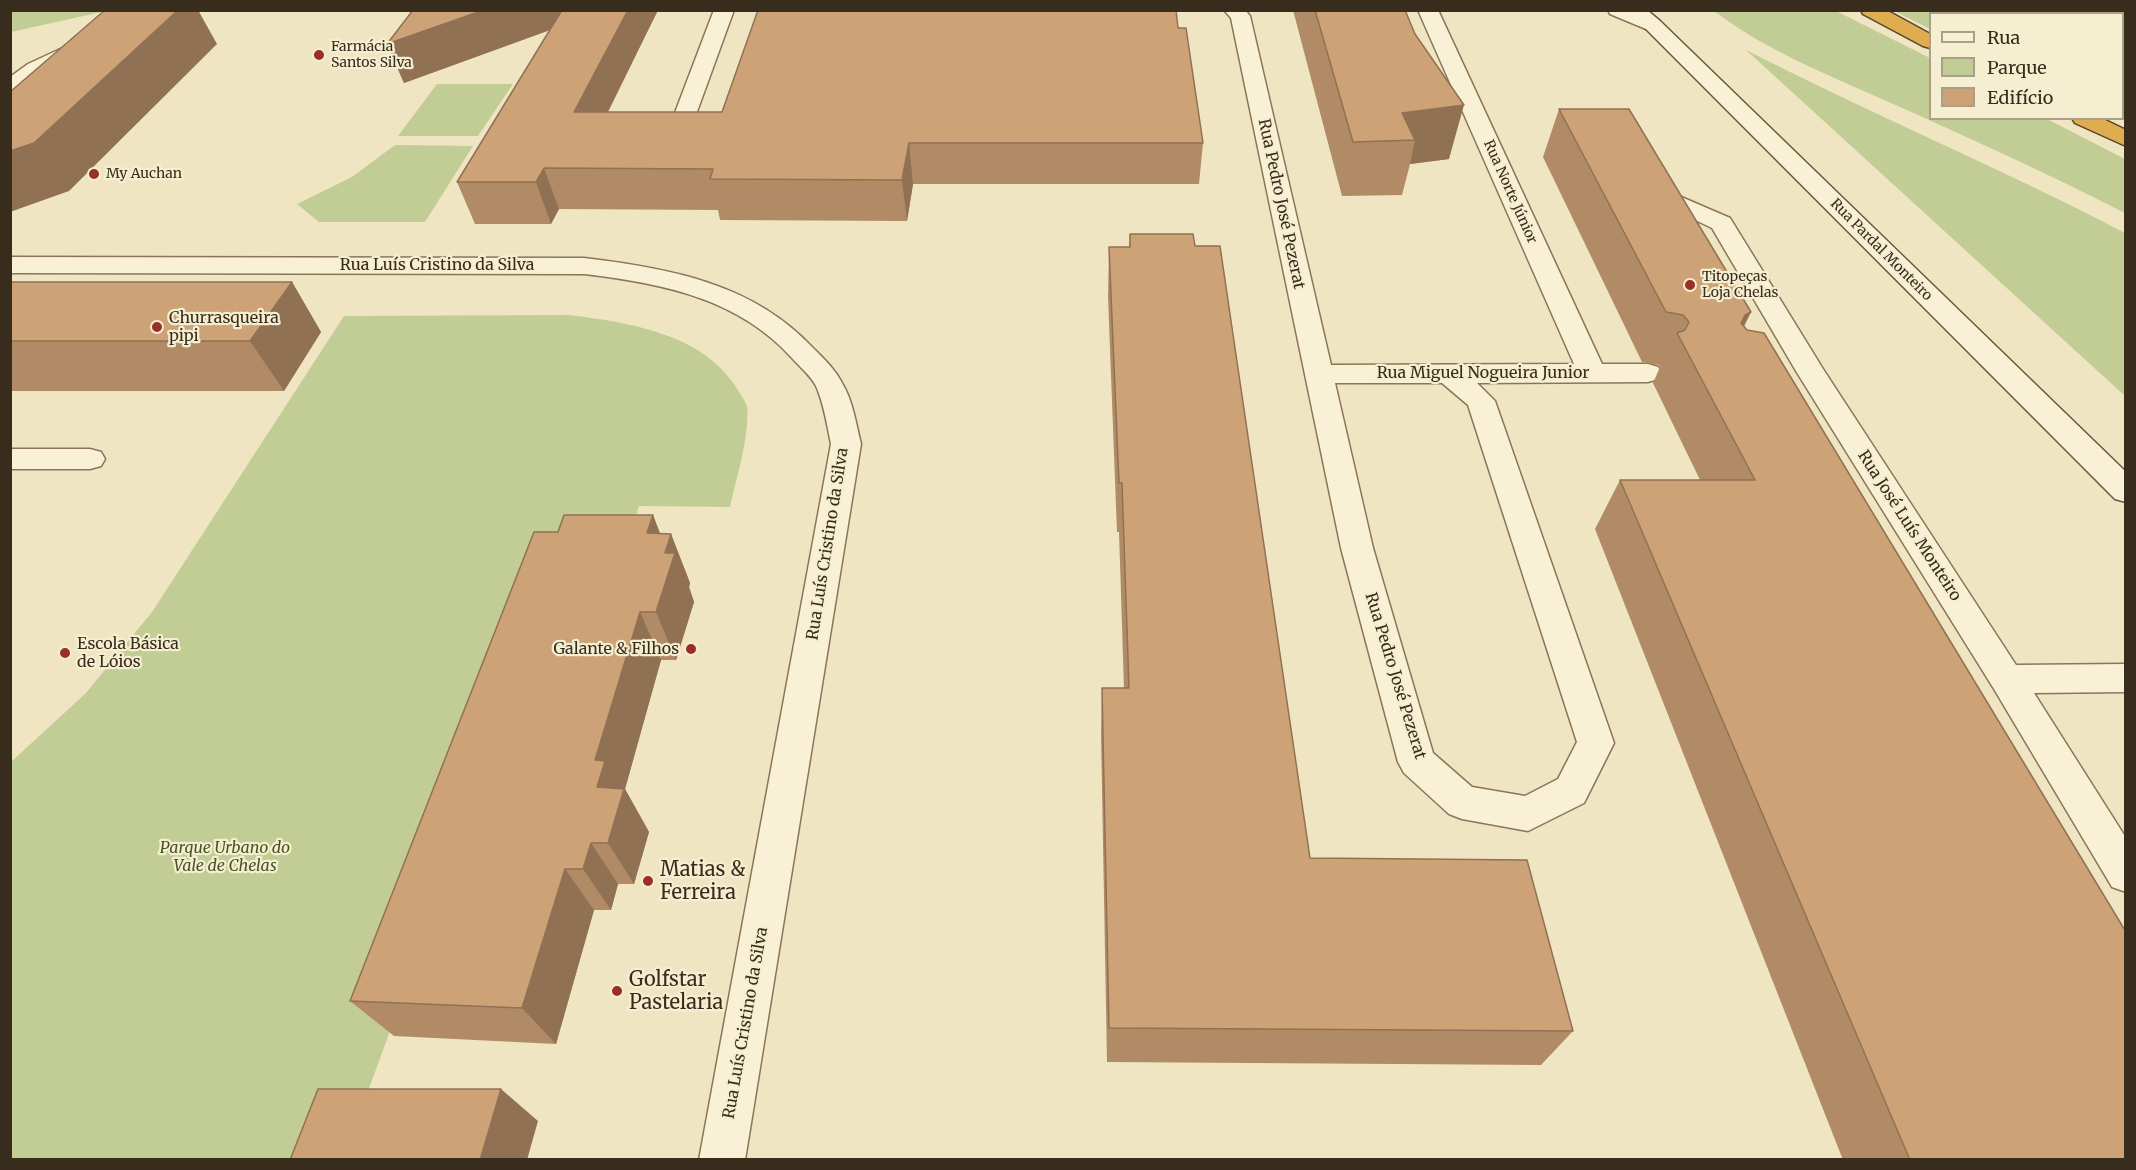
<!DOCTYPE html>
<html>
<head>
<meta charset="utf-8">
<style>
	body { margin:0 }
	#map { position:relative; width:2136px; height:1170px; overflow:hidden; background:#efe5c2; font-family:Merriweather,serif }
	canvas { display:block }
	.frame { position:absolute; inset:0; border:12px solid #382c1d; pointer-events:none }
	.legend { position:absolute; left:1929px; top:12px; width:195px; height:108px; box-sizing:border-box; background:#f6eed1; border:2px solid #aaa089; margin:0; padding:8px 10px; list-style:none; font-size:18px; color:#382c1d }
	.legend li { display:flex; align-items:center; gap:12px; height:30px }
	.legend b { width:30px; border:2px solid #aaa089 }
</style>
</head>
<body>
<div id="map">
<canvas width="2136" height="1170"></canvas>
<div class="frame"></div>
<ul class="legend">
<li><b style="height:8px;background:#f9f1d5"></b>Rua</li>
<li><b style="height:16px;background:#c2cd95"></b>Parque</li>
<li><b style="height:16px;background:#cea277"></b>Edifício</li>
</ul>
</div>
<script>
const g = document.querySelector('canvas').getContext('2d');
g.lineJoin = 'round';
function paint(path, color) {
  g.fillStyle = color;
  g.fill(path, 'evenodd');
}
function stroke(path, color, width, dash) {
  g.strokeStyle = color;
  g.lineWidth = width;
  g.lineCap = dash ? 'butt' : 'round';
  g.setLineDash(dash || []);
  g.stroke(path);
}
function write(font, color, halo, rows, align = 'center') {
  g.font = font + ' Merriweather,serif';
  g.lineWidth = 4.5;
  g.setLineDash([]);
  g.textBaseline = 'middle';
  g.strokeStyle = halo;
  g.fillStyle = color;
  for (const [text, x, y, turn = 0] of rows) {
    g.save();
    g.translate(x, y);
    g.rotate((+turn || 0) * Math.PI / 180);
    g.textAlign = isNaN(turn) ? turn : align;
    if (halo) g.strokeText(text, 0, 0);
    g.fillText(text, 0, 0);
    g.restore();
  }
}
const green = new Path2D(`
	M11,10L106,11L11,32Z
	M1714,11H1836L1930,58V118L2047,119L2125,159V213C2048,174 1970,138 1891,103C1831,76 1766,51 1714,11Z
	M1894,11H1927L1934,13L1930,14V29Z
	M2018,11H2125V55L2123,54L2122,14H2025Z
	M1746,50C1871,114 2001,168 2125,233V396Z
	M437,84H513L478,136H398Z
	M395,145L473,146L425,222H319L297,204L352,177Z
	M568,315C626,322 702,333 736,387C739,393 746,401 747,407C750,434 736,480 730,507L639,506L632,530L574,531L343,1159L11,1160V762L86,693L152,612L344,316Z`);
const street = new Path2D(`
	M714,10H734L690,131L687,136L679,138L671,136L668,131Z
	M1224,10H1245L1250,16L1331,365L1574,364L1418,10H1438L1602,364H1648L1658,367L1662,373L1658,379L1648,382L1477,383L1495,401L1614,743L1584,803L1528,831L1462,819L1449,814L1404,773L1398,762L1341,548L1231,18ZM1335,383H1442L1468,405L1577,742L1558,779L1525,796L1472,787L1433,753L1373,548Z
	M1608,10C1625,10 1652,9 1663,25L1660,29H1646L1610,14Z
	M84,38L91,40L94,44L91,48L42,72L18,93L10,94V77L28,64Z
	M1672,193L1730,218L1823,369L2016,665L2126,664V692L2034,693L2126,838V892L2112,887L1994,689L1796,371L1712,228L1664,205L1660,200L1664,195Z
	M10,257L584,258C668,268 753,283 813,348C824,359 835,369 842,383C853,401 856,424 861,444L745,1160H699L831,444C827,425 824,404 816,386C811,376 800,367 792,358C738,298 661,283 584,274L10,273Z
	M10,449H90L101,452L105,459L101,466L90,469H10Z`);
const secondary = new Path2D(`
	M1625,10H1647L1660,21L2126,472V502L2115,499L1646,29Z`);
const highway = new Path2D(`
	M1861,10H1886L1930,34V48L1923,46L1863,14Z
	M1933,10H1956L1958,14H1935Z
	M2122,76L2126,77V89L2122,88Z
	M2072,118H2101L2126,130V146L2075,123Z`);
const wall = new Path2D(`
	M658,10L608,112H722L1178,28L1203,143L1199,184H913L907,221L720,220L718,210L559,209L551,224H475L457,182L550,30L404,83L387,44Z
	M1293,10H1405L1449,159L1410,164L1402,195L1342,196Z
	M1559,109L1751,312L1744,327L2126,1160H1843L1595,529L1620,480H1700L1653,383L1660,367L1659,365L1642,362L1543,157Z
	M1130,234L1195,246L1310,858L1573,1031L1541,1065L1107,1062L1101,734L1102,688H1124L1119,532H1117L1108,297L1109,247H1129Z
	M10,282H292L321,332L284,391H10Z
	M653,515L660,533L671,534L690,583L689,587L694,602L676,660H661L625,789L649,832L634,884H618L611,910H594L556,1044L394,1036L350,1001L558,532Z`);
const shadedWall = new Path2D(`
	M178,10H198L217,44L69,191L10,212V151Z
	M484,10H593L594,14L404,83L387,44Z
	M628,10H658L588,152L574,112Z
	M1464,105L1449,159L1410,164L1415,140L1402,113Z
	M909,143L913,184L907,221L902,180Z
	M544,168L559,209L551,224L536,182Z
	M292,282L321,332L284,391L250,341Z
	M1751,312L1724,362L1745,315Z
	M653,515L666,550L671,534L690,583L689,587L694,602L676,660L656,612L647,533Z
	M640,612L661,660L625,789L649,832L634,884L608,843L597,787L595,760Z
	M591,843L618,884L611,910L583,869Z
	M565,869L594,910L556,1044L522,1008Z
	M501,1089L538,1121L527,1160H480Z`);
const building = new Path2D(`
	M105,10H178L34,143L10,151V92Z
	M413,10H484L387,44Z
	M562,10H628L574,112H722L758,10H1176L1178,28H1186L1203,143H909L902,180L710,179L713,169L544,168L536,182H457Z
	M1315,10H1405L1415,34L1464,105L1402,113L1415,140L1353,142Z
	M1559,109H1629L1751,312L1745,315L1741,323L1747,330L1764,333L2126,932V1160H1910L1620,480H1755L1677,333L1685,330L1689,322L1683,315L1666,312Z
	M1130,234H1193L1195,246H1220L1310,858L1527,860L1573,1031L1109,1028L1102,688H1129L1122,483H1119L1109,247H1130Z
	M10,282H292L250,341H10Z
	M564,515H653L647,533L671,534L665,553H675L656,612H640L595,760L605,761L597,787L624,789L608,843H591L583,869H565L522,1008L350,1001L534,532H558Z
	M318,1089H501L480,1160H290Z`);
const markers = [
	[319,55,6,"#992f27"],
	[94,174,6,"#992f27"],
	[1690,285,6,"#992f27"],
	[157,327,6,"#992f27"],
	[691,649,6,"#992f27"],
	[65,653,6,"#992f27"],
	[648,881,6,"#992f27"],
	[617,991,6,"#992f27"]
];
const farPoinames = [
	["Farmácia",331,47],
	["Santos Silva",331,63],
	["My Auchan",106,174],
	["Titopeças",1702,277],
	["Loja Chelas",1702,293]
];
const farStreetnames = [
	["Rua Norte Júnior",1510,192,66],
	["Rua Pardal Monteiro",1881,250,45]
];
const streetNames = [
	["Rua Pedro José Pezerat",1281,204,78],
	["Rua Luís Cristino da Silva",437,265],
	["Rua Miguel Nogueira Junior",1483,373],
	["Rua José Luís Monteiro",1909,526,57],
	["Rua Luís Cristino da Silva",828,544,-81],
	["Rua Pedro José Pezerat",1395,676,73],
	["Rua Luís Cristino da Silva",746,1023,-80]
];
const poiNames = [
	["Churrasqueira",169,318],
	["pipi",169,336],
	["Escola Básica",77,644],
	["de Lóios",77,662],
	["Galante & Filhos",679,649,"right"]
];
const parkNames = [
	["Parque Urbano do",225,848],
	["Vale de Chelas",225,866]
];
const nearPoinames = [
	["Matias &",660,870],
	["Ferreira",660,893],
	["Golfstar",629,980],
	["Pastelaria",629,1003]
];
paint(green, '#c2cd95');
stroke(street, '#897659', 3);
stroke(secondary, '#6b573c', 3);
stroke(highway, '#57442d', 3);
paint(street, '#f9f1d5');
paint(secondary, '#f9f1d5');
paint(highway, '#e0ac50');
paint(wall, '#b18b66');
paint(shadedWall, '#907153');
paint(building, '#cea277');
stroke(building, '#907153', 1.5);
for (const [x, y, r, color] of markers) {
  const dot = new Path2D();
  dot.arc(x, y, r, 0, 2 * Math.PI);
  g.fillStyle = color;
  g.fill(dot);
  stroke(dot, '#f6eed1', 2);
}
write('14px', '#382c1d', '#f6eed1', farPoinames, 'left');
write('14px', '#382c1d', '#f6eed1', farStreetnames);
write('16px', '#382c1d', '#f6eed1', streetNames);
write('16px', '#382c1d', '#f6eed1', poiNames, 'left');
write('italic 16px', '#455523', '#f6eed1', parkNames);
write('20px', '#382c1d', '#f6eed1', nearPoinames, 'left');
</script>
</body>
</html>
